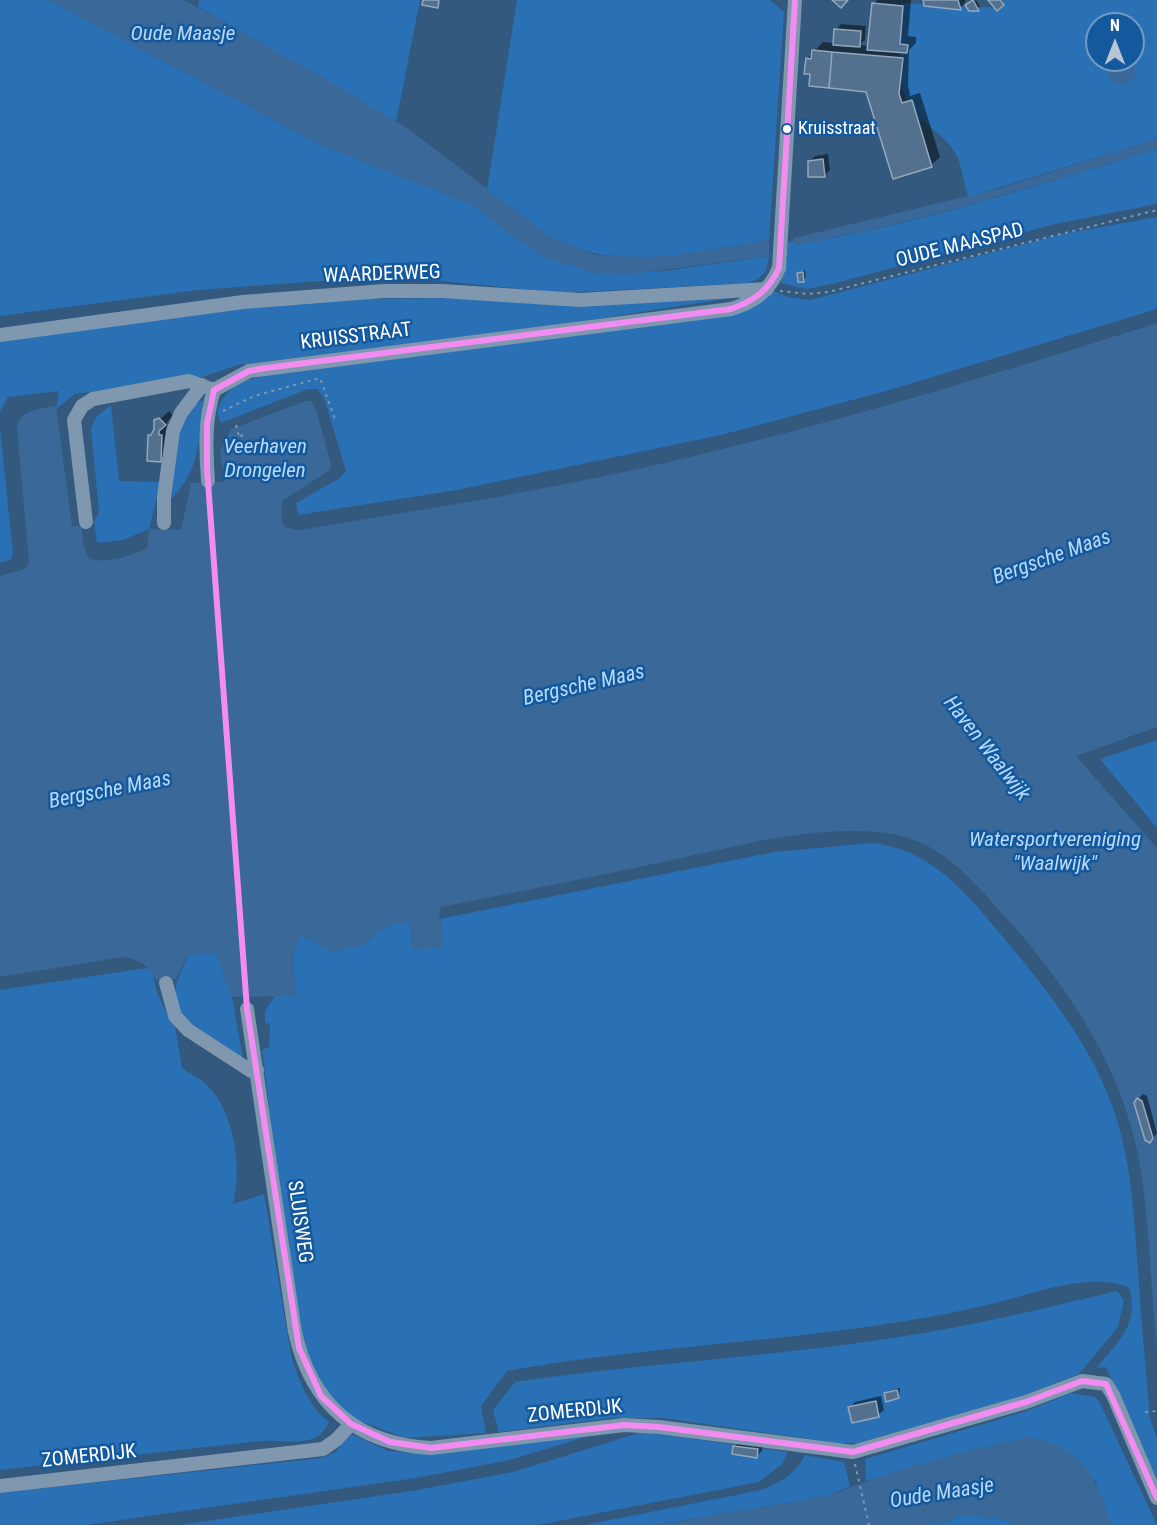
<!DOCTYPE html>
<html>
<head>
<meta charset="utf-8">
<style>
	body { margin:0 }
	#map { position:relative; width:1157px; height:1525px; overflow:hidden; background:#34597e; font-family:"Roboto Condensed",sans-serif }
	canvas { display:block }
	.north { position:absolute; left:1085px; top:12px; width:60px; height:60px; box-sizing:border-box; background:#14599e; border:2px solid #729bc5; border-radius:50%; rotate:0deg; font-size:16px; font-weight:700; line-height:24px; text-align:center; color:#fff }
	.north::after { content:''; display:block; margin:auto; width:21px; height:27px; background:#b8c5d2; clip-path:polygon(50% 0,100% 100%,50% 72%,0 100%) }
</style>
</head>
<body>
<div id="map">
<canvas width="1157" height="1525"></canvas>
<div class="north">N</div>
</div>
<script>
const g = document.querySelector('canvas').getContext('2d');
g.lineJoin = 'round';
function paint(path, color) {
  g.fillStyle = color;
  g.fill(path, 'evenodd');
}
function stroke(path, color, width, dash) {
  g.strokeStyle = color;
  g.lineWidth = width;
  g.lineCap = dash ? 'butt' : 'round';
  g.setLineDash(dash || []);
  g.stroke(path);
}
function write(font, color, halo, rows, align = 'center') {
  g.font = font + ' "Roboto Condensed",sans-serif';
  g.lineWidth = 5;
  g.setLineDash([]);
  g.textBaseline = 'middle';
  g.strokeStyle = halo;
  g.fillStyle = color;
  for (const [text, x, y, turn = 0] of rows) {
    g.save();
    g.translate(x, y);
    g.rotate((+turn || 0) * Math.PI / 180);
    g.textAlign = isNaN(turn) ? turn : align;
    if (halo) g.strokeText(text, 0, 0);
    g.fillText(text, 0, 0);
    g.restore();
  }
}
const green = new Path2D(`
	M0,0H49L319,144L473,205L490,218L578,267L595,273L664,271L769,256C768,272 763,278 748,283L563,293L390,276L198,290L0,316Z
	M199,0H420L396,122L198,7Z
	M517,0H770L784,12L769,240C697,252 617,275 549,236C527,224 507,206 487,190Z
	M1003,0H1157V139L968,197C964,184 962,168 957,156C947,136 925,126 912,109C894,87 900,30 901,3L1000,8ZM1097,24H1133L1132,60L1135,74L1132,80L1121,85L1106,73L1109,60H1097Z
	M1157,149V204L1055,224L836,283L807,289L781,283L784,243L794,241L795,245C918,224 1037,186 1157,149Z
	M1157,217V309L886,391L721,435L457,490L298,515L296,503L340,478L346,471L325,401L318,389H308L221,423L217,412C223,389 242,381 263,376L758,301L774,291L788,297L810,300L1063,234Z
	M738,297L564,324L238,365L200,378L75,394L56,409L59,391L8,397L0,412V339L201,311L363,299L460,298L567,305Z
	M203,400C198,443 201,471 168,502C172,473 171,411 203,400Z
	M111,405L119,481L161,482L149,529L123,540L97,543L94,522L99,512L91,428L97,416Z
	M0,427L13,554L11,560L0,562Z
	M1157,740V828L1100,759Z
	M872,843C929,849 963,889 998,931C1045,987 1094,1047 1116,1117C1132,1166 1134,1219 1138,1270C1141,1320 1146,1370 1150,1419L1157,1438V1483L1106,1367L1096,1368C1118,1342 1140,1324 1129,1287C1085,1271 1031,1295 987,1305C830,1342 666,1342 507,1371L481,1406L486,1433L406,1438L362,1422L344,1414L307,1362L295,1310L262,1050L269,1047L270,1024L265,1023V1011L275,996H297C295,975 288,952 302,935L333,952L339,949L364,945L387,925L410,922L412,950L444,946L440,919L444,918L774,852Z
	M216,953L232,997L243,1059C214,1041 171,1027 176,986C178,976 185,965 188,955Z
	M147,968L152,972L157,992L169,1018L175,1025L182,1068C190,1074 202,1079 209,1087C235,1115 242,1168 233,1204L264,1194L291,1355C298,1379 308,1406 329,1422C317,1450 287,1439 261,1441L0,1470V990Z
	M1117,1291L1124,1300L1118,1327L1079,1374L1023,1396L858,1443H837L663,1418H610L499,1432L493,1410L515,1382C643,1363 772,1357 899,1337C973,1326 1045,1308 1117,1291Z
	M1071,1393L1095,1397L1100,1403L1157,1525H1111L1095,1480L1029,1437L866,1481L865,1459L1024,1412Z
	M642,1432L788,1452L782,1464L759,1482L538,1525H180L418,1490L513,1472Z
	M349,1433L388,1451L427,1454L595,1434L510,1460L416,1478L86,1525H0V1493L321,1458L336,1452Z
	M805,1455L844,1462L850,1486L828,1496L655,1525H585L761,1490C780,1483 796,1474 805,1455Z
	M961,1514L1002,1519L1016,1525H925L950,1521Z`);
const water = new Path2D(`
	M49,0H184L314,72L407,128L549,236L595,255L650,257L679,255L769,240V256L632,274L595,273L549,259L514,238L473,205L319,144Z
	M1109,60H1132L1135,74L1132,80L1120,85L1113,82L1106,73Z
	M1157,139V149C1037,186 918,223 794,245V238L997,189Z
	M1157,323V727L1076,756L1157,848V1350C1151,1293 1150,1235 1142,1178C1128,1073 1069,987 1000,911C971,878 938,841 892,834C819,823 740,846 668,861C593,877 517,892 441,907L439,912L444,947L412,950L410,922L387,925L364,945L339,949L333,952L302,935C288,952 295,975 297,996L231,997L216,953L188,955L176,979L156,980C149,965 138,959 122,957L0,977V576L25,569L29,563L17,428C19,409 41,409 56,406L72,526H82L83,544L89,559C108,563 129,557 147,548L149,529L181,530L191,483L225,482L220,452L231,429L306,401H311L316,409L331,465L330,470L282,501V521L285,527L298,530C423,510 549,490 673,461C836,423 997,374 1157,323Z
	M1029,1437C1081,1446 1098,1478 1111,1525H1016L1002,1519L961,1514L950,1521L925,1525H655L828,1496C893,1470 961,1451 1029,1437Z`);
const shadow = new Path2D(`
	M877,0H911L908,36L916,37V43L909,50L908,85L910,96L920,93L940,157L931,165L867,90L812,73L807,59L823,42L834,43L836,30L841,24L866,26L865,40L859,45L869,46L874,4Z
	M925,0H965V3L960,8Z
	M976,0L980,7L970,10L969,3Z
	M828,154L830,170L825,175L810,161L815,156Z
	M805,270L806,278L803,280L798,273Z
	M169,411L173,416L167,422V427H170L169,451L160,460L149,435L155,430L154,425Z
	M1143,1094L1147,1096L1157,1133L1152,1140L1138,1099Z
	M900,1388L899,1397L886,1393L888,1391Z
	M881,1396L884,1410L878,1415L850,1408L855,1402Z
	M740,1441L763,1444L762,1451L756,1456L734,1447Z`);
const ferry = new Path2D(`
	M208,486L246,1002`);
const building = new Path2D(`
	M423,0H439L438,8L422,5Z
	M832,0H848L841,8Z
	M923,0H958L961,10L924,6Z
	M973,0L979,11H969L965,5Z
	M988,0H1000L1004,5L997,11Z
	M872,3L903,6L900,44L908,45L907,53L867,50Z
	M834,29L861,31L860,47L833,45Z
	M812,50L832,52L829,88L809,86L810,74H804L806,58L811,59Z
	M832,52L903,58L899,94L902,103L912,100L932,167L893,179L866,92L829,88Z
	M823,159L825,177H808V161Z
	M803,272L804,282H798L797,273Z
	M159,418L166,425L159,431V435H162L161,462L147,461L148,435H151L154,429V420Z
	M1137,1098L1142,1101L1153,1138L1150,1143L1145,1140L1134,1103Z
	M897,1390L899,1398L886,1402L884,1393Z
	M876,1401L879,1417L852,1423L848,1407Z
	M733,1446L758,1449L757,1458L732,1454Z`);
const path = new Path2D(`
	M780,291L808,294L828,292L1157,210
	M223,411L254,396L320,378L335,419
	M236,425L239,436
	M233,438L244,435
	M1145,1412L1157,1411
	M855,1464L869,1525`);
const minor = new Path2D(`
	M0,335L243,302L384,291H442L580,300L767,289
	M208,481C206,450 204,421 214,390L249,371L731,309C755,302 770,290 779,268L795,0
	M86,522L74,420L82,406L93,399L189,381L214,390
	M164,523V497L173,431L181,413L202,385
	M166,983L175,1016L188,1030L251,1071L257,1070
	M247,1009L295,1332C311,1404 356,1444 431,1448L624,1425L659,1427L853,1452L1026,1402L1082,1381L1106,1384L1113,1395L1157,1498
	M0,1486L323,1449L336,1440L351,1424`);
const bus1 = new Path2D(`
	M795,0L779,268C769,290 754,301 731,309L266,368L249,371L214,390L207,424V469L247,1009L299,1348L321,1396L351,1424L390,1442L431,1448L624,1425L659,1427L853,1452L1026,1402L1082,1381L1106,1384L1157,1498`);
const markers = [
	[787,129,5,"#fff"]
];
const busNames = [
	["Kruisstraat",798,129]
];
const streetNames = [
	["OUDE MAASPAD",960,246,-14],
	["WAARDERWEG",382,275,-2],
	["KRUISSTRAAT",356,337,-7],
	["SLUISWEG",299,1222,82],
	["ZOMERDIJK",575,1412,-6],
	["ZOMERDIJK",89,1457,-6]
];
const waterNames = [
	["Oude Maasje",183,35],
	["Veerhaven",265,448],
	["Drongelen",265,472],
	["Bergsche Maas",1052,558,-20],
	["Bergsche Maas",584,686,-13],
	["Haven Waalwijk",986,749,52],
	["Bergsche Maas",110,791,-11],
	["Watersportvereniging",1055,841],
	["\"Waalwijk\"",1055,865],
	["Oude Maasje",942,1494,-9]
];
paint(green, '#2970b4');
paint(water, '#396899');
paint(shadow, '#0007');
stroke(ferry, '#b8dafa', 1.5, [8, 6]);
paint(building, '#53718e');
stroke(building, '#93a8bd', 1.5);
stroke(path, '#7f97af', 2, [3, 4.5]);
stroke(minor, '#7f97af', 14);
stroke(bus1, '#f38cf0', 6);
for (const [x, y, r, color] of markers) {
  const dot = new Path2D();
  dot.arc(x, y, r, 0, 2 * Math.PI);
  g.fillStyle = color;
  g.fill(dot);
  stroke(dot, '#14599e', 2);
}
write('18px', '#fff', '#14599e', busNames, 'left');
write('20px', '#fff', '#14599e', streetNames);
write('italic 21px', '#b8dafa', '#14599e', waterNames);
</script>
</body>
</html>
